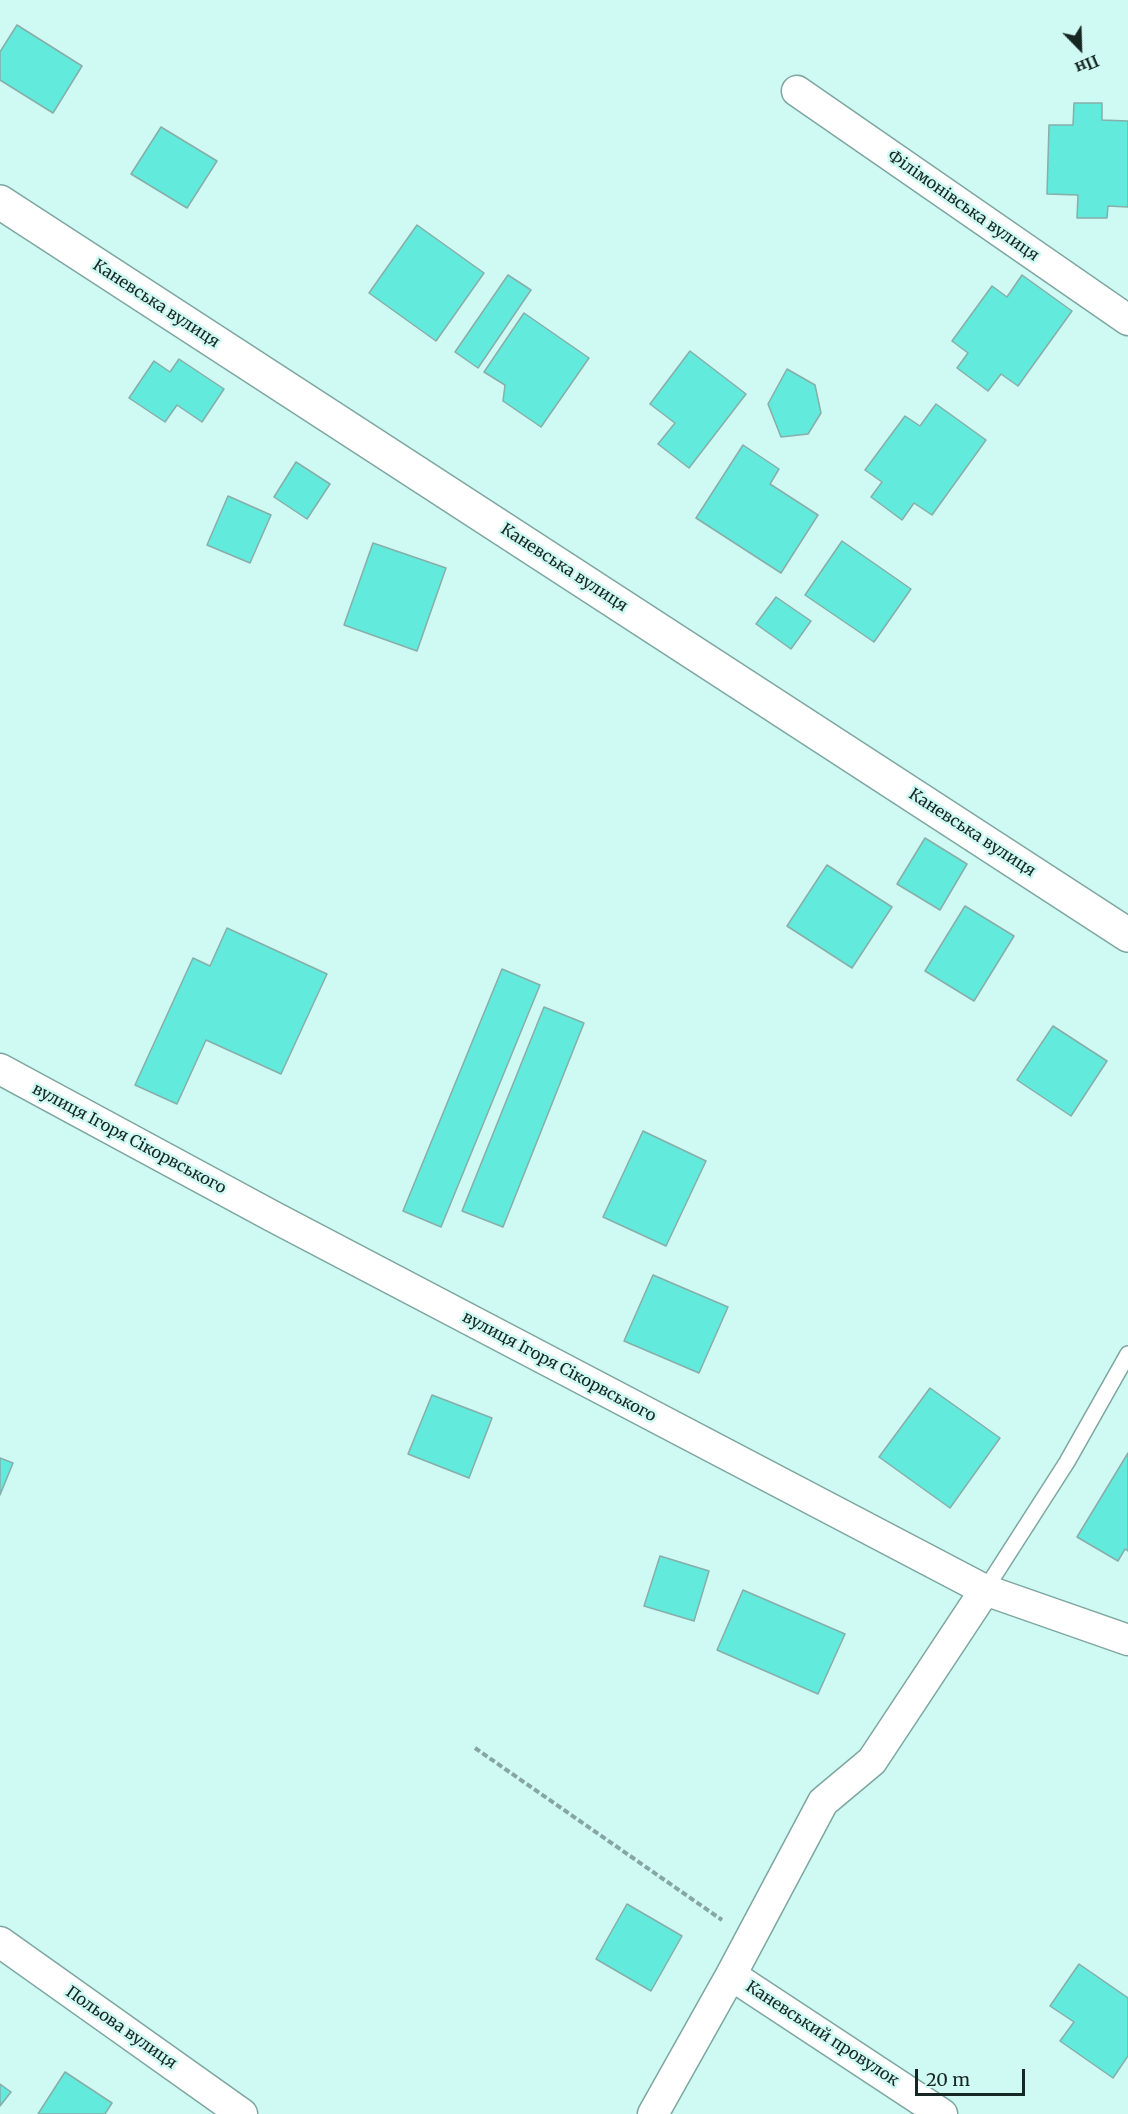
<!DOCTYPE html>
<html>
<head>
<meta charset="utf-8">
<style>
	body { margin:0 }
	#map { position:relative; width:1128px; height:2114px; overflow:hidden; background:#cff9f3; font-family:Merriweather,serif }
	canvas { display:block }
	.north { position:absolute; left:1050px; top:18px; width:60px; height:60px; -webkit-text-stroke:4px #cff9f3; paint-order:stroke; rotate:157deg; font-size:16px; font-weight:700; line-height:24px; text-align:center; color:#162623 }
	.north::after { content:''; display:block; margin:auto; width:21px; height:27px; background:#162623; clip-path:polygon(50% 0,100% 100%,50% 72%,0 100%) }
	.scale { position:absolute; left:915px; top:2069px; width:110px; height:27px; box-sizing:border-box; border:3px solid #162623; border-top:0; padding-left:8px; font-size:18px; line-height:21px; white-space:nowrap; color:#162623; -webkit-text-stroke:4px #cff9f3; paint-order:stroke }
</style>
</head>
<body>
<div id="map">
<canvas width="1128" height="2114"></canvas>
<div class="north">Пн</div>
<div class="scale">20 m</div>
</div>
<script>
const g = document.querySelector('canvas').getContext('2d');
g.lineJoin = 'round';
function paint(path, color) {
  g.fillStyle = color;
  g.fill(path, 'evenodd');
}
function stroke(path, color, width, dash) {
  g.strokeStyle = color;
  g.lineWidth = width;
  g.lineCap = dash ? 'butt' : 'round';
  g.setLineDash(dash || []);
  g.stroke(path);
}
function write(font, color, halo, rows, align = 'center') {
  g.font = font + ' Merriweather,serif';
  g.lineWidth = 5;
  g.setLineDash([]);
  g.textBaseline = 'middle';
  g.strokeStyle = halo;
  g.fillStyle = color;
  for (const [text, x, y, turn = 0] of rows) {
    g.save();
    g.translate(x, y);
    g.rotate((+turn || 0) * Math.PI / 180);
    g.textAlign = isNaN(turn) ? turn : align;
    if (halo) g.strokeText(text, 0, 0);
    g.fillText(text, 0, 0);
    g.restore();
  }
}
const building = new Path2D(`
	M17,25L82,66L53,113L0,80V52Z
	M1074,103H1102V120L1128,121V207L1108,206L1107,218H1077L1078,195L1047,194L1049,125H1073Z
	M161,127L217,161L187,208L131,174Z
	M417,225L484,273L436,341L369,293Z
	M508,275L531,290L478,368L455,352Z
	M1022,275L1072,311L1018,386L1001,374L988,391L957,368L968,353L952,341L992,286L1007,297Z
	M524,313L589,358L541,427L503,401L505,385L484,372Z
	M690,351L746,394L689,468L658,444L675,423L650,404Z
	M179,359L224,389L202,422L177,405L165,422L129,398L154,361L170,372Z
	M787,369L815,385L821,413L808,434L781,437L768,404Z
	M936,404L986,440L932,515L914,503L902,520L871,497L882,482L865,470L905,416L920,426Z
	M743,445L779,469L770,484L818,515L781,573L696,518Z
	M296,462L330,484L307,519L274,497Z
	M228,496L271,515L250,563L207,545Z
	M842,541L911,589L874,642L805,595Z
	M373,543L446,568L417,651L344,625Z
	M776,597L811,621L791,649L756,624Z
	M925,838L967,864L940,910L897,884Z
	M827,865L892,907L852,968L787,926Z
	M965,906L1014,936L974,1001L925,971Z
	M227,928L327,974L281,1074L206,1040L177,1104L135,1085L193,958L210,966Z
	M502,969L540,985L441,1227L403,1211Z
	M544,1007L584,1023L503,1227L462,1211Z
	M1053,1026L1107,1061L1071,1116L1017,1080Z
	M643,1131L706,1161L666,1246L603,1217Z
	M653,1275L728,1307L699,1373L624,1341Z
	M930,1388L1000,1438L950,1508L879,1457Z
	M432,1395L492,1418L469,1478L408,1454Z
	M1128,1453V1551L1125,1549L1118,1561L1077,1537Z
	M0,1458L13,1463L0,1495Z
	M660,1556L709,1571L694,1621L644,1606Z
	M743,1590L845,1634L818,1694L717,1650Z
	M627,1904L682,1936L651,1991L596,1959Z
	M1079,1964L1128,1998V2056L1113,2078L1060,2041L1074,2022L1050,2006Z
	M65,2072L112,2103L105,2114H38Z
	M0,2084L11,2092L0,2106Z`);
const path = new Path2D(`
	M475,1748L722,1920`);
const service = new Path2D(`
	M985,1590L1067,1462L1128,1354`);
const minor = new Path2D(`
	M797,91L1128,320
	M0,1069L272,1216L985,1590L1128,1640
	M0,1942L242,2114
	M731,1975L942,2114
	M653,2114L731,1975L823,1802L872,1761L985,1590`);
const tertiary = new Path2D(`
	M0,202L1128,935`);
const streetNames = [
	["Філімонівська вулиця",963,206,35],
	["Каневська вулиця",156,304,33],
	["Каневська вулиця",564,568,33],
	["Каневська вулиця",972,833,33],
	["вулиця Ігоря Сікорвського",129,1139,28],
	["вулиця Ігоря Сікорвського",559,1367,28],
	["Польова вулиця",121,2028,35],
	["Каневський провулок",822,2034,33]
];
paint(building, '#62eadc');
stroke(building, '#87aea9', 1.5);
stroke(service, '#7ea6a0', 18);
stroke(minor, '#7ea6a0', 33);
stroke(tertiary, '#7ea6a0', 36);
stroke(path, '#86a6a1', 4, [6, 3]);
stroke(service, '#fff', 15);
stroke(minor, '#fff', 30);
stroke(tertiary, '#fff', 33);
write('16px', '#162623', '#cff9f3', streetNames);
</script>
</body>
</html>
